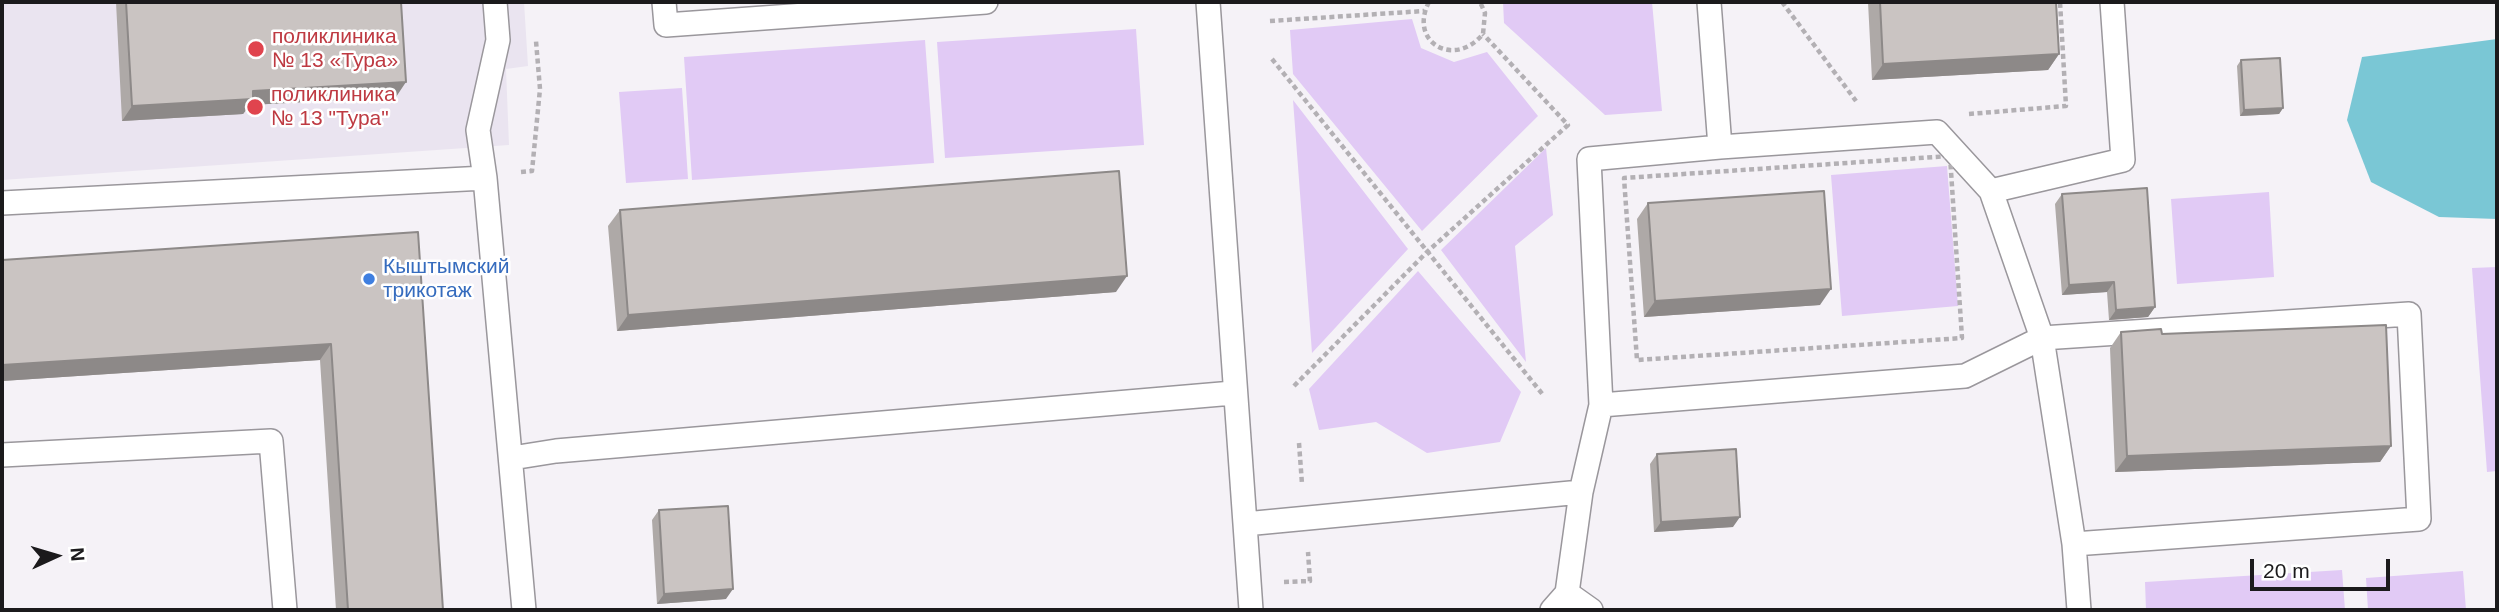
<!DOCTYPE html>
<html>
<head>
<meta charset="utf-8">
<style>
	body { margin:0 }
	#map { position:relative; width:2499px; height:612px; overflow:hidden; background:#f5f2f7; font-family:Arial,sans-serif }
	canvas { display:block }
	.frame { position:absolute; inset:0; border:4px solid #1b1a1c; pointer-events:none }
	.north { position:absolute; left:21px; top:521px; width:70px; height:70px; -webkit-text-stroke:5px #fff; paint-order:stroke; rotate:86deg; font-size:19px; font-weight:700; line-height:28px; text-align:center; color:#1b1a1c }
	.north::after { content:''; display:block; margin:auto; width:24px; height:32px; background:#1b1a1c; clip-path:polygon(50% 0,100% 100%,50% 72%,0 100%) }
	.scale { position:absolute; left:2250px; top:559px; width:140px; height:32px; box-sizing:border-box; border:4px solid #1b1a1c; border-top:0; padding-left:9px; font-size:21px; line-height:24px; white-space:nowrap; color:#1b1a1c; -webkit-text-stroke:5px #fff; paint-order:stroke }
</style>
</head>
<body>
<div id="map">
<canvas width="2499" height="612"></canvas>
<div class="frame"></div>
<div class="north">N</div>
<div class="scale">20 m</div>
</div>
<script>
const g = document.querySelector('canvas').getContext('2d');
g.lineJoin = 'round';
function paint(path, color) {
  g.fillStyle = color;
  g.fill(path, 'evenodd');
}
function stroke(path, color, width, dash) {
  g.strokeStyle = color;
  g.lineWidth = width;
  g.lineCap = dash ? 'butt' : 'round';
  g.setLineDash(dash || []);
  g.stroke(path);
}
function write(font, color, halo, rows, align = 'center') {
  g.font = font + ' Arial,sans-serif';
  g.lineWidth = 5;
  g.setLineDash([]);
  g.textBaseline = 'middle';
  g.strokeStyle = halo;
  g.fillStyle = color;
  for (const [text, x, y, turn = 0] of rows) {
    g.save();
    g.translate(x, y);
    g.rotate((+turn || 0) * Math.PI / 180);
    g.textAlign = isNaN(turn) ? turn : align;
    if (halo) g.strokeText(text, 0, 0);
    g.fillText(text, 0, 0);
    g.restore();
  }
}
const built = new Path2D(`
	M2,2H524L528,66L506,69L509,145L2,180Z`);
const green = new Path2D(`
	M1503,2H1652L1662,111L1605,115L1504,23Z
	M1412,19L1421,48L1454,62L1487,52L1538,116L1422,231L1293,74L1290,30Z
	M1136,29L1144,145L945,158L937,42Z
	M925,40L934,163L692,180L684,57Z
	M682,88L688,179L626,183L619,92Z
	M1293,100L1408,249L1312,353Z
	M1546,148L1553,215L1515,246L1526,362L1441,250Z
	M1947,166L1958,306L1842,316L1831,175Z
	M2269,192L2274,277L2177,284L2171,199Z
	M2497,267V471L2487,472L2472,268Z
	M1418,271L1521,392L1500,442L1427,453L1376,422L1319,430L1309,389Z
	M2342,570L2345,610H2146L2145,582Z
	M2463,571L2466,610H2368L2366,578Z`);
const water = new Path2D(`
	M2497,39V219L2439,217L2371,182L2347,120L2362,57Z`);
const path = new Path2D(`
	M1429,2C1408,42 1454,69 1483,34L1485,13L1480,2
	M1782,2L1856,101
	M1270,21L1424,11
	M1272,59L1544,396
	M1969,114L2066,106L2060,2
	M1950,156L1962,338L1637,360L1624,178Z
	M521,172L532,171L540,89L536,41
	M1294,386L1427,252L1568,125L1483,34
	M1299,443L1302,484
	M1284,582L1310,581L1308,552`);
const lane = new Path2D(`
	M664,2L666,25L986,2
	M1208,2L1245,524
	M485,178L478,130L498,40L495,2
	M1991,191L2123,160L2112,2
	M2,203L485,178L524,610
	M1601,405L1965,376L2042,338L1991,191L1937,132L1720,147
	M2,455L271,441L285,610
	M512,458L556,451L1233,393
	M2074,544L2419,519L2409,314L2042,338L2074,544L2079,610
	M1567,593L1591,610
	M1251,610L1245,524L1581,492L1601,405L1589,159L1720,147L1709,2
	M1552,610L1567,593L1581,492`);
const wall = new Path2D(`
	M116,2H401L396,97L250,105L243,114L122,121Z
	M1868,2H2056L2059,54L2048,70L1872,80Z
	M2241,60L2283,108L2279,114L2240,116L2237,66Z
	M2062,194L2155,307L2148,317L2109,320L2107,292L2062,295L2055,204Z
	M1648,203L1820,305L1644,317L1637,219Z
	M620,210L1116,292L617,331L608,226Z
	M418,232L443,610H336L320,360L2,381V260Z
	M2121,332L2162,334L2391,446L2380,462L2115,472L2110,348Z
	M1657,454L1733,527L1654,532L1650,464Z
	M659,510L726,599L657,604L652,520Z`);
const shadedWall = new Path2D(`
	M2059,54L2048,70L1872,80L1883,64Z
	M406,82L396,97L250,105L243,114L122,121L132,106L253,91Z
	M2283,108L2279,114L2240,116L2244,110Z
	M1127,276L1116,292L617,331L628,315Z
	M2114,282L2107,292L2062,295L2069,285Z
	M1831,289L1820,305L1644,317L1655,301Z
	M2155,307L2148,317L2109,320L2116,310Z
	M331,344L320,360L2,381V365Z
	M2391,446L2380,462L2115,472L2127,456Z
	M1740,517L1733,527L1654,532L1661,522Z
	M733,589L726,599L657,604L664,594Z`);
const building = new Path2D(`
	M126,2H401L406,82L253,91V99L132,106Z
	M1880,2H2056L2059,54L1883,64Z
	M2280,58L2283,108L2244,110L2241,60Z
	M1119,171L1127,276L628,315L620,210Z
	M2147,188L2155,307L2116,310L2114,282L2069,285L2062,194Z
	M1824,191L1831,289L1655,301L1648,203Z
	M418,232L443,610H348L331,344L2,365V260Z
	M2386,325L2391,446L2127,456L2121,332L2161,329L2162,334Z
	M1736,449L1740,517L1661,522L1657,454Z
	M728,506L733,589L664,594L659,510Z`);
const markers = [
	[256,49,9,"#e0444e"],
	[255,107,9,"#e0444e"],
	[369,279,7,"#3f7fe0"]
];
const healthNames = [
	["поликлиника",272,37],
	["№ 13 «Тура»",272,61],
	["поликлиника",271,95],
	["№ 13 \"Тура\"",271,119]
];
const shopNames = [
	["Кыштымский",383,267],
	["трикотаж",383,291]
];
paint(built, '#eae4f0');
paint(green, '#e1caf5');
paint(water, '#7ac7d5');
stroke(lane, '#9a979c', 26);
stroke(path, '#b3b0b4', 4.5, [5, 3.5]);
stroke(lane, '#fff', 23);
paint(wall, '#aea9a7');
paint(shadedWall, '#8d8988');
paint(building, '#cac4c2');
stroke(building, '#8d8988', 2);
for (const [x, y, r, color] of markers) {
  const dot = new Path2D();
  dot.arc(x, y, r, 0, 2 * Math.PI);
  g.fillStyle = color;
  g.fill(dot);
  stroke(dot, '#fff', 2.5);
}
write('21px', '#be3a42', '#fff', healthNames, 'left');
write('21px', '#366cbe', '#fff', shopNames, 'left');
</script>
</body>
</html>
